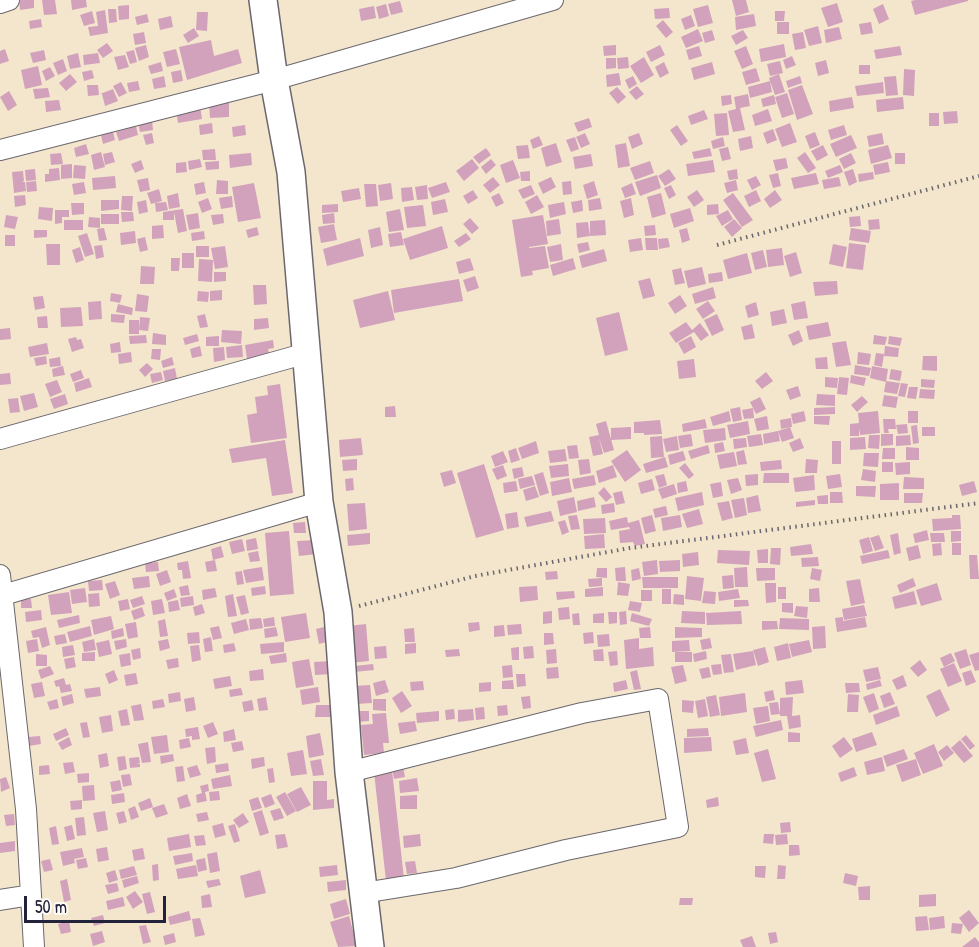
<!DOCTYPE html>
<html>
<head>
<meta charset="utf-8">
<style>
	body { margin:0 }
	#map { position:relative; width:979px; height:947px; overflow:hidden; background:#f3e6cc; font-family:"Patrick Hand",sans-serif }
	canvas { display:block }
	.scale { position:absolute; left:24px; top:896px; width:142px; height:27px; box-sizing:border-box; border:3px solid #22223b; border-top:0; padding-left:8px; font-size:18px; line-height:21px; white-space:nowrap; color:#22223b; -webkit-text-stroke:4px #fdfcf7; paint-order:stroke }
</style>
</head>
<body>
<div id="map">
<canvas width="979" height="947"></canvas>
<div class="scale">50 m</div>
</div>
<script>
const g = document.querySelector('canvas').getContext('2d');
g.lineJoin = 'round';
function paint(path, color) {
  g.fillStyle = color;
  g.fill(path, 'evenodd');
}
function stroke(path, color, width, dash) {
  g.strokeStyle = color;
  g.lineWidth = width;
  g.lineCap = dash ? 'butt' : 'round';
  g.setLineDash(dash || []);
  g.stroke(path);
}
const building = new Path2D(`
	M19,0H34V8L20,10Z
	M42,0H55L57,14L44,15Z
	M71,0H86L87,7L72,10Z
	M732,0H746L749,12L736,16Z
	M915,0H968V1L915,15L911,1Z
	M400,1L403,12L391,15L388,4Z
	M837,3L843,22L828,27L821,8Z
	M386,4L389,16L379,19L376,7Z
	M883,4L889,19L879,24L873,9Z
	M129,5V19L119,20L118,6Z
	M708,5L713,23L698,27L693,9Z
	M374,6L376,18L361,21L359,9Z
	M669,8L670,18L655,19L654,9Z
	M108,9H116L117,22L109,23Z
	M105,10L108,33L90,36L88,27L98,26L96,12Z
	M92,11L95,23L84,26L80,15Z
	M775,11H785L784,21H775Z
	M197,12H208L207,31L196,30Z
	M147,14L149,22L137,25L135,17Z
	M754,14L756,26L736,30L735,17Z
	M691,15L695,26L685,30L681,19Z
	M171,16L173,27L160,30L158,19Z
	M41,19L42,27L30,29L29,21Z
	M663,20L673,32L666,38L656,26Z
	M777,22H789V34H777Z
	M871,22L873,33L861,35L859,24Z
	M818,26L822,43L809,46L804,30Z
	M839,27L842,39L826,43L824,30Z
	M194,28L199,36L188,43L183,35Z
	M698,29L703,41L686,48L681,37Z
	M712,30L715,40L705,43L702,33Z
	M743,30L748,38L736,45L731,36Z
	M144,32L146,43L135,45L133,34Z
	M803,32L806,48L795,50L792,34Z
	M211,40L214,56L238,49L242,63L187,80L179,47Z
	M107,43L113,51L103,58L97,50Z
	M784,44L786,57L761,62L759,49Z
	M146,45L149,57L139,61L135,48Z
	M616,45V55L604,56L603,46Z
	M660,45L665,55L651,62L646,52Z
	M699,46L702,56L689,60L686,50Z
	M746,46L753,64L742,69L734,51Z
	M900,46L902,55L876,59L874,50Z
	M5,49L9,61L0,64V51Z
	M176,49L180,64L167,67L163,52Z
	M44,50L46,60L33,63L30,53Z
	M134,50L137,62L130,64L126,52Z
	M78,53L81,67L70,69L67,56Z
	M98,53L100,63L84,65L83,55Z
	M125,55L129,67L118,70L114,57Z
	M792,56L796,65L786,69L783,60Z
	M628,57L629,68L618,69L617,58Z
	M644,57L654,75L641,83L630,66Z
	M606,58H616V68L606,69Z
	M63,59L67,71L58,75L53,63Z
	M826,60L829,73L818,76L815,63Z
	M780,61L783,73L770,76L767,64Z
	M161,62L163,71L151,74L148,66Z
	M664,62L669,73L660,78L655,67Z
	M712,62L715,74L694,80L691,68Z
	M859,65H870V74H859Z
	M38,66L42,85L25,89L21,70Z
	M50,67L55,76L46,81L42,71Z
	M756,68L760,81L746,85L742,72Z
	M904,69L915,70L914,96L903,95Z
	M92,70L94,78L84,81L82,72Z
	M181,70L183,81L173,83L171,72Z
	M619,73L621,85L607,87L606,75Z
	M70,74L77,82L66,91L59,83Z
	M779,74L785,92L775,95L769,78Z
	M164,76L166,87L154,89L152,79Z
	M633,76L637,84L629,89L625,80Z
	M800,76L802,83L788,88L786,81Z
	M896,76L898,95L886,96L884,77Z
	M138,81L140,90L129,92L127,83Z
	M770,81L772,92L750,98L748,87Z
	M121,82L127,93L119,97L113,86Z
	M883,82L884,93L857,96L855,86Z
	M87,85H98L99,95L88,96Z
	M802,85L813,114L797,120L788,90Z
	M637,86L644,94L636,100L629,92Z
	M617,87L626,97L618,104L609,93Z
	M48,88L50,97L35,99L33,89Z
	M113,89L118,101L105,106L102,94H100Z
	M9,91L17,105L8,111L0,97Z
	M787,93L794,114L782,118L775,97Z
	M748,94L750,106L740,108L745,130L733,132L728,111L736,109L734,97Z
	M731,95L732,104L722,106L721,96Z
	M774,95L776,104L763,107L761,99Z
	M852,97L854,108L830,112L829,101Z
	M903,97L904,109L877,112L876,100Z
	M59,100L61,110L46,112L45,101Z
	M229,101V117L210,118L209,102Z
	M200,106L202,119L178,123L176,109Z
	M768,109L772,121L755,126L752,115Z
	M704,110L708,119L691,125L688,116Z
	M957,111L958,123L944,124L943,112Z
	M727,113L729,135L716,136L714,114Z
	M929,113H939V126H929Z
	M589,118L592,127L578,132L574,123Z
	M152,120L153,130L140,132L138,122Z
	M212,123L213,133L200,135L199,125Z
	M790,123L797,142L782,147L775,129Z
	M245,125L246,135L233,137L232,127Z
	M677,125L688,141L681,146L670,130Z
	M844,125L847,135L831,140L828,130Z
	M136,126L138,135L119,141L116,132Z
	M773,129L777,140L767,144L763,133Z
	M113,132L115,140L103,144L101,135Z
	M815,132L820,145L810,149L805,136Z
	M152,133L154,143L146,145L143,135Z
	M585,133L590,144L581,148L576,137Z
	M639,133L643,144L632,149L628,137Z
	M882,133L884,144L869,147L867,136Z
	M851,135L857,148L836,157L830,144Z
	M539,136L543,145L533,149L530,140Z
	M751,136L753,148L740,151L738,139Z
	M575,137L579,149L571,152L566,140Z
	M723,137L725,146L713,149L711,141Z
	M556,143L562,162L546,167L541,148Z
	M626,143L630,166L618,168L615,145Z
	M86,144L89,154L76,157L74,148Z
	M528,145L530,158L518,159L516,146Z
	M823,145L828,155L817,161L811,151Z
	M888,145L892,158L871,164L868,150Z
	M728,147L731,159L722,161L719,149Z
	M486,148L491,155L479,164L473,157Z
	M710,148L712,156L694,159L692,152Z
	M215,149L216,160H203L202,150Z
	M101,152L105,167L94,170L91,155Z
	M112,152L115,162L105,165L103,154Z
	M805,152L816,168L808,173L797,158Z
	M61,153L63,164L51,165L50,154Z
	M251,153L252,165L230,168L229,155Z
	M851,153L856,163L844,169L839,159Z
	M895,153H905V164H895Z
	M591,154L593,166L575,169L573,157Z
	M786,158L788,168L776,171L773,160Z
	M200,159L202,167L189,170L188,161Z
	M472,159L479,168L464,181L456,171Z
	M491,159L496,165L486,174L481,167Z
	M141,160L144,169L135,173L131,164Z
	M513,160L520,178L506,183L500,165Z
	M713,160L715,172L688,176L686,164Z
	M219,161V169L206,170L205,162Z
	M650,161L654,173L635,180L630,168Z
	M186,162L187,172L176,173V163Z
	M888,162L890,172L875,175L873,165Z
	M72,164V178L61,179V165Z
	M74,165L86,166L85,179L73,178Z
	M840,165L843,172L828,178L825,171Z
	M59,168L60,180L45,182V174H49V169Z
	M35,169L36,180L26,181L25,170Z
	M669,169L676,179L665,186L658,176Z
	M737,169L738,179L729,180L727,171Z
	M853,169L857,182L849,186L844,172Z
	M23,171L24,181L22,182H25L26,191L14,193L12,172Z
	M530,171V181H521L520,172Z
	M873,172L874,179L859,182L858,174Z
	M778,173L781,186L773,188L769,175Z
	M816,173L819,184L794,189L791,178Z
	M657,175L661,188L640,196L635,182Z
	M115,176L116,188L93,190L92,178Z
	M756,176L761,185L752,190L747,180Z
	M493,177L500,185L490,193L483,185Z
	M551,177L556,187L543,194L538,183Z
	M839,177L841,186L824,189L822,180Z
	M148,178L150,190L140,192L137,180Z
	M217,180L228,181V194H216Z
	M736,180L738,190L727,193L724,183Z
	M36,181L37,191L27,192L26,182Z
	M571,181L572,194L563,195L562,182Z
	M594,181L598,195L587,199L583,185Z
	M84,182L86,193L74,195L72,184Z
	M204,182L206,193L196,195L194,184Z
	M446,182L450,192L432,198L428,188Z
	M254,183L261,218L238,222L232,187Z
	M391,183L393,199L380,201L378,185Z
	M632,183L636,194L625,198L621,188Z
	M364,184H376L378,206L366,207Z
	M427,185L428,199L417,200L415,187Z
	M531,185L535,194L523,199L518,190Z
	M671,185L676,195L669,199L664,188Z
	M412,187L414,200L402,202L401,188Z
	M359,188L361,199L343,202L341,191Z
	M159,189L162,201L151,204L147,193Z
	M473,190L478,198L468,204L463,196Z
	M697,190L704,200L694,207L687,197Z
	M756,190L761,201L749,207L744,196Z
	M775,190L782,200L770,208L764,199Z
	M178,193L180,207L169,209L167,196Z
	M499,193L504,203L496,207L491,197Z
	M661,193L666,214L652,218L647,197Z
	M733,193L753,220L742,227L723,200Z
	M25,195L26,205L15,207L14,196Z
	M537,195L544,207L531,214L525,202Z
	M122,196H133L132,211L121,210Z
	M232,196L233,207L221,209L219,198Z
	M208,198L212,209L202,213L198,202Z
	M600,198L602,209L589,211L588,200Z
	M631,198L634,215L624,218L620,201Z
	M445,199L448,212L433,215L431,202Z
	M101,200H119V209L101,211Z
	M146,200L148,212L139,214L137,202Z
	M582,200L583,211L573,213L571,202Z
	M166,202L168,210L156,212L155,203Z
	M564,202L566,214L550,218L548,205Z
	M71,203H84V214L72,215Z
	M338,204V212L322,213V205Z
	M718,204L719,214L707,215V205Z
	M423,205L426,226L407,228L404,207Z
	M39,207L53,208L52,221L38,219Z
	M690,208L694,221L674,228L670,214Z
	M183,209L187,231L178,233L174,212V220H163V212Z
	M400,209L404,230L389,232L386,212Z
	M55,210H69V217H62V223L55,224Z
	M728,210L733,219L722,226L716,216Z
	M121,212H133L134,221L122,222Z
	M198,213L200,228L189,230L186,215Z
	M334,213L335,223L323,224L322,215Z
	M101,214H119V224H101Z
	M223,214L224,223L213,225L211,215Z
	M6,215L18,217L15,229L4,227Z
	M543,215L548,244L529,247V248L545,246L549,268L532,271L533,275L521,277L512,220Z
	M860,216L861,226L850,227L849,217Z
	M89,217L100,218V228L88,227Z
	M470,218L479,228L472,234L463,224Z
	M559,219L561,234L547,236L546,221Z
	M734,219L742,228L732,237L724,227Z
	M879,219L880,229L869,230L868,220Z
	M64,220H83V230H64Z
	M605,220L606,235L590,236V221Z
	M588,222L590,236L577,238L576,223Z
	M334,224L337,240L321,243L318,227Z
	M163,225L164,238L152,239V226Z
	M655,225L656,235L645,236L644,226Z
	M442,226L448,248L410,260L403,239Z
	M257,227L259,235L248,238L246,230Z
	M380,227L383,245L371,248L368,230Z
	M103,228H104L107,240L99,241L97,229Z
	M687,228L690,240L682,243L679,230Z
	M851,228L871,231L869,243L849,240Z
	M34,230H47V237L34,238Z
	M135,231L136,243L121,245L120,233Z
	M204,231L205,239L192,241L191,233Z
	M401,232L404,245L390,247L388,234Z
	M87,233L94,254L85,257L78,236Z
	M466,233L471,239L459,247L454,241Z
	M5,235H15V246H5Z
	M145,237L148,250L140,252L137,239Z
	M360,238L364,256L327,266L323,249Z
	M641,238L643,250L630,252L628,240Z
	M645,238H657L658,250H646Z
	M668,238L670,247L659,249L658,239Z
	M588,242L590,250L579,253L577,244Z
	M849,243L866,245L863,270L846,268Z
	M46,244H60V265H47Z
	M561,244L563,260L550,262L547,247Z
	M833,244L847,247L843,267L829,264Z
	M102,245L104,257L96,259L94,246Z
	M196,246H209V257H196Z
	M225,246L228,267L215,269L211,248Z
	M80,247L84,260L76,263L72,250Z
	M782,248L784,265L768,267L766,250Z
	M604,249L607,261L582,268L579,256Z
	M763,250L767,267L755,270L751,253Z
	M796,252L802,273L790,277L784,256Z
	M182,253H194V268H182Z
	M747,253L752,273L728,279L723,260Z
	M171,258H180L179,271H171Z
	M470,258L474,270L459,274L456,262Z
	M573,258L576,269L553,276L550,265Z
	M199,259L213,260L212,282L198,281Z
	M141,266L155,267L154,284H140Z
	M702,267L706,284L688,288L684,271Z
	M681,268L685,283L675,285L672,270Z
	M214,272H226V281L214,282Z
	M722,272L723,281L709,283L708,274Z
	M475,276L479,288L467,292L463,280Z
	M650,278L655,296L643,299L638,281Z
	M459,279L463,301L394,313L391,290Z
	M837,281L838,294L815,296L813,282Z
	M253,285H266L267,304L254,305Z
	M713,287L716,298L695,304L692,294Z
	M222,290V300L210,301V291Z
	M198,291L209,292L208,302L197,301Z
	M388,291L395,320L360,328L353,300Z
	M111,293L122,295L120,303L110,301Z
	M137,294L149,296L147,312L135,311Z
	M680,295L687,306L675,314L668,303Z
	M43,296L45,308L35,310L33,297Z
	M101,301L102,319L89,320L88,302Z
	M708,301L715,311L703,319L696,309Z
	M805,301L808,318L794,320L791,304Z
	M756,302L759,315L748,318L745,306Z
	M118,304L133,308L132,315L116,312Z
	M81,307L83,326L61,327L60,308Z
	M784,309L787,323L772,326L770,312Z
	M619,312L628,350L605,356L596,318Z
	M111,314L125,315L124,323L111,322Z
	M205,314L208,327L200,328L197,316Z
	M717,314L724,330L712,336L704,320Z
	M47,316L48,328H38L37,317Z
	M140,317L150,318L148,331L139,330Z
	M268,318L269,328L254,330V319Z
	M129,320H139V334H129Z
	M686,322L692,330L700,323L709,335L701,341L694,332L676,343L669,333Z
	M828,322L831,336L809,340L806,326Z
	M752,324L755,338L744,340L741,327Z
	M10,328L11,339L0,340V329Z
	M222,330L242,331L241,344L221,342Z
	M799,330L803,341L793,346L788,335Z
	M153,333L166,335V345L152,344Z
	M197,334L199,341L185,345L183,338Z
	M146,335L147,343L130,344L129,336Z
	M874,335L887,337L885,345L873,344Z
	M219,336V346H206V337Z
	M691,336L696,347L684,354L678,343Z
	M889,336L902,338L900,346L888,344Z
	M76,337L77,340L81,339L84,348L72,352L68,339Z
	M273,340L274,348L268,349L271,362L248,366L245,345Z
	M846,341L851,365L836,367L832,343Z
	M120,342L121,352L111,353L110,344Z
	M47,343L49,354L30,357L28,347Z
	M242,345L243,357L227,358L226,347Z
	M200,346L202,356L192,358L190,349Z
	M885,346L899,348L898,357L884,356Z
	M224,347L225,360L214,362L213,348Z
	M152,349H161L160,360L151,359Z
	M131,352L132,362L119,364L118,354Z
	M858,352L871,354L869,365L857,364Z
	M876,353L884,354L882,367L874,365Z
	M46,356L47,364L36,366L34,358Z
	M923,356H937V371L922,370Z
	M60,357L61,366L50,367L49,359Z
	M172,357L174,365L163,368L161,361Z
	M827,357L828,369H816L815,358Z
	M694,359L696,377L679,379L677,361Z
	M147,363L153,369L145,377L139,370Z
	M855,365L871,368L869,376L854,374Z
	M63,366L65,375L53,377L52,369Z
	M872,366L888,369L886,382L870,378Z
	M175,368L177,379L165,381L163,371Z
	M891,369L902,371L900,381L889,379Z
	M81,370L84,378L73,382L70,374Z
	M161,372L163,380L152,383L150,374Z
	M766,372L773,381L762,389L755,381Z
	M10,373L11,384L0,385V374Z
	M851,375L866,378L864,386L850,383Z
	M825,377L838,378L837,388L825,387Z
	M839,377L849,378L847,395L837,394Z
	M89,378L92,387L76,392L74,383Z
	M921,379L935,380L934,388L921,387Z
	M57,380L62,392L50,397L45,384Z
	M886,381L900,383L897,394L884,392Z
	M901,383L908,384L905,397L898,396Z
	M280,384L287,438L251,443L247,415L257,413L255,397L268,395L267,386Z
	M798,386L801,396L790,400L786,390Z
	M909,387H918L916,399L907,398Z
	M920,389L935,390L934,399L919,398Z
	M34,393L38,407L24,411L20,396Z
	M65,394L68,404L54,409L50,399Z
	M817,394L835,395V406L816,405Z
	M884,395L898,397L896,408L882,406Z
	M862,396L868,402L857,412L851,405Z
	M760,397L766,409L756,414L750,402Z
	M18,398L20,412L10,413L8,399Z
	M395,406L396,417H385V407Z
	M740,407L742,420L733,422L730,409Z
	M835,407V414L814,415V408Z
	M753,408L754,418L744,419L742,410Z
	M729,411L731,421L713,426L710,417Z
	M804,411L806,421L793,424L791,414Z
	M878,411L880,433L860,435L859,428V436H850V424L859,423L858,413Z
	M908,411H918V423H908Z
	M767,416L769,429L757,431L754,419Z
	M814,416H830L829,425L814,424Z
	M791,418L792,427H790L794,438L782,442L778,431L790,427L781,429L780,420Z
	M705,419L707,428L683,432L682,424Z
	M883,419H895L896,429H888L889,433H884Z
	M660,420L662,434L644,435V433H634V422Z
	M606,421L614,450L604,453L599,438L603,454L593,456L589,437L599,435L596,424Z
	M748,421L750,434L730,438L727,425Z
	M907,424L908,433L898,434L896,425Z
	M917,425L919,443L913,444L911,426Z
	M631,427V439L611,440V428Z
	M922,427H935V436H922Z
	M725,428L726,440L705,443L703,430Z
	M778,431L780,441L764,444L763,434Z
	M691,434L693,446L680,448L678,436Z
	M761,434L763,445L749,447L747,436Z
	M881,434H893V445L881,446Z
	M869,435H880L879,449L868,448Z
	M910,435L911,445L896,446V436Z
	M662,436L664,457L651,458L650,437Z
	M677,436L679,450L666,452L663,439Z
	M865,437L866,449L850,450V438Z
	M361,438L363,455L340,457L339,440Z
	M746,438L747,447L734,449L733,439Z
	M800,438L804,448L793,452L789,443Z
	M285,440L293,493L272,496L266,458L232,463L229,449Z
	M536,441L539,453L522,459L518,448Z
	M832,441H841V464H832Z
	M723,442L725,451L715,453L714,444Z
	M577,445L579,458L569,459L567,446Z
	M708,445L710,453L691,459L688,451Z
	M906,447L919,448V460H906Z
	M516,448L520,460L511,463L508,451Z
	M883,448H895V459H882Z
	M565,449L567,461L550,463L548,451Z
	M627,450L641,470L625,482L611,461Z
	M744,450L747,464L738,465L736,452Z
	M503,451L508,462L495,467L491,456Z
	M683,451L686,460L670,465L668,455Z
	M734,452L737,466L720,469L717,455Z
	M864,453H879L878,467L863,466Z
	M665,457L668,467L646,473L643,464Z
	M357,459V470L343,471L342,460Z
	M589,459L591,473L580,475L578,460Z
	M806,459L818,460L817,473H805Z
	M781,460L782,469L761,471L760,462Z
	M882,462H893V472H882Z
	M910,462V474L896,475L895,463Z
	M685,463L694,475L689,479L679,468Z
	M484,464L504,530L476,538L457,473Z
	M568,464L569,476L551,478L549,466Z
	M503,465L507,476L497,480L492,469Z
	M613,465L617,477L599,483L596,471Z
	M522,467L524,476L514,479L512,469Z
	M863,469L876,471L875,482L861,480Z
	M452,470L456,483L444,487L440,473Z
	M543,472L549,493L540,496L534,475Z
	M764,473H789V483H763Z
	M664,474L667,485L659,488L655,476Z
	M758,474V485L746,486L745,475Z
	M840,474L842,487L828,489L826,476Z
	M594,475L596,485L574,489L572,479Z
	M814,475L815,490L795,492L793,478Z
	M532,476L535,485L520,489L518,479Z
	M904,477L924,478V489H903Z
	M353,478L354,490L346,491L345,479Z
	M569,478L572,492L552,496L550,482Z
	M738,478L742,490L731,494L727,480Z
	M652,479L655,490L641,494L638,483Z
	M516,481L518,491L504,493L503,483Z
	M686,481L688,491L678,493L677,483Z
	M974,481L977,492L962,496L959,485Z
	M721,482L723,496L713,498L710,484Z
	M899,483V500H880V484Z
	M674,484L677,494L662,499L658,489Z
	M535,486L539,497L526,501L523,490Z
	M856,486H876L875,497L856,496Z
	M604,487L612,497L606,502L598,493Z
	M622,491L625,503L616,505L613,493Z
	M702,492L704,505L678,511L675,498Z
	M830,492H842L843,503H830Z
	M904,493H923L922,503H904Z
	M758,495L761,511L748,513L746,498Z
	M828,495V504H818L817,496Z
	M574,497L577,512L560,516L557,501Z
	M594,497L596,507L578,511L577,501Z
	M744,498L747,515L735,518L731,500Z
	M815,500V505L796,507V502Z
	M729,501L733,518L722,521L717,503Z
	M365,503L367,529L349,531L347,504Z
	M614,503L615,512L602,514L601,505Z
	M666,506L668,515L655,518L653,509Z
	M699,509L703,524L687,528L682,514Z
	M551,511L554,521L527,527L524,517Z
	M517,512L519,527L507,529L505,514Z
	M577,515L580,529L571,530L568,516Z
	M652,515L656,531L645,534L641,518Z
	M680,515L682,527L663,531L661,518Z
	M952,515H960L961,529L933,531L932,519L952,518Z
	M627,517L628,523L639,520L645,544L635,546L633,542L620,543L619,531L630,529L629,527L611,530L609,521Z
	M605,518L606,533L584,534L583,519Z
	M565,520L569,532L562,535L558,522Z
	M305,522L306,533H294L293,523Z
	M927,530L929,540L915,543L913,534Z
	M289,531L294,594L270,596L265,533Z
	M951,531H961V541L951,542Z
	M370,533V544L348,546L347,535Z
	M898,533L901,553L894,555L890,535Z
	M930,533H944L945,542H931Z
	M604,534L605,548L585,549L584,536Z
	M879,535L884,548L875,551L870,538Z
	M869,537L873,551L863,554L859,540Z
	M256,538L258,549L247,551L246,540Z
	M242,539L245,551L232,554L229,542Z
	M316,540L317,554L299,556L297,541Z
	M941,543L942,555L933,556L932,544Z
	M952,543H961V555H952Z
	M811,544L813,554L791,556L790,547Z
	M918,545L921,558L909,561L906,548Z
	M221,546L224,557L213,560L211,549Z
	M771,548H781L780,565L770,564Z
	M768,549V563H758L757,550Z
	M718,550L750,551L749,565L717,563Z
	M888,550L890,558L862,564L860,556Z
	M258,551L260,561L250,562L248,553Z
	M698,552L699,565L683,567L682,554Z
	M969,555H977L979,579H970Z
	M818,557L819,566L802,567L801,558Z
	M215,560L217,571L207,572L205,562Z
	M657,560L658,574L644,576L642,562Z
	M680,560V571L660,572L659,561Z
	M188,561L191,578L183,579L182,570H178L177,563Z
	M158,562L159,571L146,572L145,563Z
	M262,567L264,580L246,583L243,570Z
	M625,567L626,581H616L615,568Z
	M747,567L748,587H735L734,568Z
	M597,568H607V578L596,577Z
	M639,568L641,579L632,581L631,570Z
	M756,568H775V580L757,581Z
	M812,568L822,570L820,581L810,579Z
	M167,570L171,582L160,586L156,574Z
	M242,571L244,584L237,585L235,572Z
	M557,571L558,579L546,580L545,572Z
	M733,575L734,588L723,589L722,576Z
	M149,576L150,587L134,589L132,578Z
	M687,576L704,578L701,601L685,599Z
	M642,577H678V588H643Z
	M602,578V586L589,587L588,579Z
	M913,578L916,586L900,593L897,585Z
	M860,579L865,603L851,606L846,581Z
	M102,580L103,590L89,591L88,581Z
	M115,581L120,595L110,599L105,584Z
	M618,582L630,584L628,596L617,595Z
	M765,583H776V602L766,603Z
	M937,583L942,600L921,606L916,590Z
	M188,585L190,595L181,596L179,587Z
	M265,586L266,594L252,596L251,588Z
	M537,586L538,600L520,602L519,587Z
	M603,587V596L585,597V589Z
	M778,587H786V599H778Z
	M85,588L87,602L72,604L70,590Z
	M215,588L217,597L203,600L202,590Z
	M819,588L820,602H809V589Z
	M174,589L177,597L167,601L164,593Z
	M662,589H671V604H662Z
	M738,589L740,598L719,601L718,592Z
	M641,590H652V601H641Z
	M574,591L575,598L557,600L556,592Z
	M704,591L716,592L715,604L702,603Z
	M914,591L917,604L895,609L892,597Z
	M69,592L72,613L51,615L48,595Z
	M99,593L100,606L89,607L88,594Z
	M233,594L237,616L228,617L225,596Z
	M674,594L684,595V605L673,604Z
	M245,595L249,613L241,615L236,597Z
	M142,596L145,604L133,608L130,600Z
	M193,596L194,605L181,607L180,598Z
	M21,599H31L32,608H21Z
	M128,599L130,609L120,611L118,601Z
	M162,599L165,613L153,615L151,601Z
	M178,600L180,610L169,612L168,602Z
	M734,600H748L749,606L734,607Z
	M630,601L642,603L640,612L628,610Z
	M782,603H793V613L782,612Z
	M202,604L205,613L195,616L193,607Z
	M864,605L867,616L844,620L842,609Z
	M796,606L808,607L807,618L794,616Z
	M142,607L145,616L134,620L131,611Z
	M569,607L570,619L559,620L558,608Z
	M41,610L42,620L26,622L25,612Z
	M552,611V623L543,624V612Z
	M626,611L627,624L620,625L619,612Z
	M682,611L705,612V624L681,623Z
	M741,611L742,624L707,625L706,613Z
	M608,612H617V623L609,624Z
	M306,613L310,638L285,642L281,617Z
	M579,613L580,625H573L572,614Z
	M604,613V623H593V614Z
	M632,613L652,619L649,626L630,621Z
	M79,615L80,623L59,628L57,620Z
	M111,616L114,629L94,635L91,620Z
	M274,617L275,626L264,627L263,619Z
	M843,617V621L865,617L867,627L837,632L835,618Z
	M261,618L263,628L250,630L249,619Z
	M780,618L809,619V630L779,629Z
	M165,619L168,636L160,637L158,621Z
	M246,619L249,630L234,634L231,623Z
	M762,621H777L778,629L762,630Z
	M136,622L138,637L128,639L125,624Z
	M479,622L480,630L469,632L468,623Z
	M366,624L369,661L351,663L348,626Z
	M521,624L522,634L508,635L507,625Z
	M504,625L505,636L494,637V626Z
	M90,626L92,636L70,642L67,632Z
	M219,626L222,638L213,640L210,628Z
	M825,626L826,648L813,649L812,627Z
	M46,627L50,645L42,648L39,637L33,638L31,631Z
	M276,627L278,636L265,638L264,629Z
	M324,627L327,642L319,644L316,629Z
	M650,627L651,638H640L639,628Z
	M675,627L702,628V637L675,638Z
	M123,628L124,636L112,639L111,631Z
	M414,628L415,642H405L404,629Z
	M199,632L200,643L188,644L187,633Z
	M593,632L594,643L584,644L583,633Z
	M544,633H553L554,644L544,645Z
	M65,634L67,643L56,645L54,636Z
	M609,634L610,646L598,647L597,635Z
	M211,637L213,651L205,652L203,639Z
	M639,638V649L653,647L654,666L626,669L624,640Z
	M710,638L712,648L702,650L700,640Z
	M37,639L39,651L28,653L26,641Z
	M94,639L96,650L84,652L82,642Z
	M126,639L127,647L116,650L114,641Z
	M168,639L170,648L160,651L158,641Z
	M109,640L112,654L99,657L96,643Z
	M689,640L690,651L672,652V641Z
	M809,640L812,652L792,657L789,644Z
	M284,642V652L261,654L260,644Z
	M234,643L236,651L224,653L223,645Z
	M416,643V653L405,654V644Z
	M788,643L791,658L777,661L774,647Z
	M73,645L75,655L63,657L62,647Z
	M199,645L201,660L192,662L190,646Z
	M386,646L387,658L375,659L374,647Z
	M533,646L534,658L524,659L523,647Z
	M519,647V660H512L511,648Z
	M765,647L769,662L758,666L753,650Z
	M140,648L141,658L133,660L131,650Z
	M459,649L460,656L446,657L445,650Z
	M556,649L557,663L547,664L546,650Z
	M603,649L604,661H594L593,650Z
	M966,649L971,665L960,669L954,653Z
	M617,651L618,665L610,666L608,652Z
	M706,651L707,659L694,662L693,654Z
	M753,651L756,665L736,670L733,654Z
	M95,652V661H82V653Z
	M675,652H692V662H675Z
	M979,652V670L975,671L969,655Z
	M130,653L131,665L121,667L119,655Z
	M286,653L287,662L271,664L269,656Z
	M951,653L955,661L944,667L940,658Z
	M36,654L47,655V666H36Z
	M731,654L734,672L724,673L721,655Z
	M74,657L76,667L66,669L64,659Z
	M178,658L179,667L168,669L166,660Z
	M309,659L314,685L296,688L292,662Z
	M920,660L927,670L918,677L910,668Z
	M332,661L333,674L315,675L314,662Z
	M954,663L962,681L948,687L940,669Z
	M373,664L374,670L354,672V666Z
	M721,664L722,674L713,675L711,665Z
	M512,665L513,677L503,678L502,666Z
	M683,665L687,681L675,684L671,667Z
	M50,666L54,674L41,679L38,670Z
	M558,667L559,678L547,679L546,668Z
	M709,667L711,677L702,679L699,669Z
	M878,667L881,679L866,682L863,670Z
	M263,669L264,680L250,681L249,671Z
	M114,670L118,680L109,684L105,674Z
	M637,670L641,689L634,690L630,672Z
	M971,670L976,682L966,686L962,673Z
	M136,673L138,684L126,686L124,675Z
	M516,674H525L526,686L517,687Z
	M903,675L907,686L897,690L892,680Z
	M230,676L232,686L215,689L213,679Z
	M64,678L66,685L70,684L72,691L61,693L59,686L56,687L54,681Z
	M385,680L389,692L376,696L373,683Z
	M513,680L514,689H502V681Z
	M626,680L628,689L614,692L613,683Z
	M802,680L804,693L786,695L785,682Z
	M880,680L882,686L867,690L866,684Z
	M423,681L424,690L411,691L410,682Z
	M42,682L45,696L34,698L31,684Z
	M491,682V691L479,692V683Z
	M845,683H859L860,692L846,693Z
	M370,685L372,703L356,704L354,686Z
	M100,687L101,696L86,698L84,689Z
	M318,687L320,702L302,705L300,690Z
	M241,688L243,695L230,697L229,690Z
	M940,689L950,710L936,717L926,696Z
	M773,690L775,700L766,702L764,692Z
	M402,691L412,706L401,713L392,698Z
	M180,692L181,701L169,703L168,694Z
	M890,692L895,704L884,708L880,696Z
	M745,693L747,712L721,716L719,697Z
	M874,693L879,709L869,713L863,697Z
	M72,694L74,703L63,706L61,697Z
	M848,694L859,695L858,712H847Z
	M716,695L720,715L710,717L706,697Z
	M530,696L531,708L523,709L521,697Z
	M194,697L196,710L186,712L184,699Z
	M266,697L268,710L259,711L257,699Z
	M793,697L792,716L800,715L801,727L789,729L787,716H780V698Z
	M57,699L59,708L50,710L47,702Z
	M163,699L165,707L153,709L152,701Z
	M373,699H386V711L373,710Z
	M705,699L708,716L698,718L695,701Z
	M252,700L254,710L244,712L242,702Z
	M682,700L694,701L693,713L682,712Z
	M778,702L780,714L771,715L769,703Z
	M141,704L144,720L134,721L131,706Z
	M316,705H337V717H315Z
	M507,705L508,715L498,716L497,706Z
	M768,706L770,721L756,724L753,708Z
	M897,706L900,716L876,725L873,715Z
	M484,707L485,719L476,720L475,708Z
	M127,709L130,725L121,726L118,711Z
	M454,709L455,719L446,720L445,710Z
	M473,709L474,720L458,722V710Z
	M357,711H369V721L357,722Z
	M439,711V721L417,723L416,713Z
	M386,713L389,743H383L384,753L364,755L361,725L373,724L372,714Z
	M111,715L113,731L102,733L99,717Z
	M781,720L783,730L756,737L753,726Z
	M415,721L417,731L400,734L398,723Z
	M87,722L90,737L83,738L80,723Z
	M213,722L218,734L208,738L203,726Z
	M198,727L200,739L192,740V736L186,737L185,729Z
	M66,728L69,735L56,741L53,734Z
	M708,728L709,736L687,737V729Z
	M234,729L236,740L224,742L223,732Z
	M788,732L800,733V742H788Z
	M872,732L877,745L856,752L852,739Z
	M320,733L324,755L309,758L306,736Z
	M167,735L169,752L154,754L151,737Z
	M966,735L975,746L970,750L961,739Z
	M40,736L41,744L29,746L28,737Z
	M69,737L72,745L62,750L58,743Z
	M711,737L712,751L684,753V738Z
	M844,737L853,749L840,758L832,746Z
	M189,738L191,747L180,749L179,740Z
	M746,738L749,753L736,755L733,741Z
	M960,740L973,756L964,763L951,748Z
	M242,741L244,750L233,752L231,743Z
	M148,742L151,762L142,763L138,744Z
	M934,744L943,766L923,774L914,753Z
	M947,745L954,753L944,761L938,752Z
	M215,747L216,762L207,764L205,748Z
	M768,749L776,779L762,782L754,753Z
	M904,749L908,759L887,767L883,756Z
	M303,750L307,774L291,776L287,753Z
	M107,753L109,766L100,768L98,755Z
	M173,754L174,761L161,764L160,756Z
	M125,756L127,769L119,771L117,757Z
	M139,757L140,763L137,764H140V767L130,768L129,758Z
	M264,757L265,766L252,769L251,759Z
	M882,757L885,771L867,775L864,762Z
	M321,759L324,775L313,776L310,761Z
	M916,759L921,775L902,782L896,765Z
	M73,762L75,772L65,774L63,763Z
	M228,763L229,771L216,773L215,765Z
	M49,765L50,774L39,775V766Z
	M197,765L201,775L190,778L187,768Z
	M183,766L185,781L177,782L175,767Z
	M403,766L405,777L394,779L392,768Z
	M854,767L857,776L841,782L838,773Z
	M273,768L275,782L269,783L267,769Z
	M392,770L404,879L386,881L374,772Z
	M89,773V782L78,783L77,774Z
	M130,774L132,785L123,787L121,775Z
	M230,775L232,786L213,789L211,779Z
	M6,777L10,788L1,792L0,779Z
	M417,778L419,791L400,793L399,781Z
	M120,780L122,790L112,792L110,782Z
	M313,781H327V800L334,799V808L313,810Z
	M208,784L209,791L205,792L207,801L197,803L196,795L202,793L200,786Z
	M94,785L95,800L83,801L82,786Z
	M301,787L311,805L297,812L287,794Z
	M219,791L220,800L210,801L209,792Z
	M285,792L296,811L287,816L276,797Z
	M124,793L125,802L112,804L111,795Z
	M187,794L191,806L180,809L177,798Z
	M271,794L275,804L265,808L261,798Z
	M417,795V809H400V796Z
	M258,797L262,808L252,811L249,800Z
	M718,797L719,806L707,808L706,800Z
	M150,798L153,807L141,811L138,803Z
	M82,800V809L71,810L70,801Z
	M164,804L168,814L156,818L152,808Z
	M135,806L139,817L131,820L128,809Z
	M280,808L284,818L274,821L270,811Z
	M262,810L269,833L260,836L253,813Z
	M105,811L108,830L97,832L93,813Z
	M124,811L127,822L119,824L116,813Z
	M207,812L209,820L198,822L196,814Z
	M243,813L249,822L239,828L233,820Z
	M14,814L15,825L6,826L4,815Z
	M84,817L86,835L77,836L75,818Z
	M790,822L791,832L781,833L780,823Z
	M223,823L226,835L215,838L212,826Z
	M235,824L240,841L234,843L228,826Z
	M72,825L75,839L67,841L64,827Z
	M56,826L59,844L52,845L49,828Z
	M189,834L191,847L169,851L167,838Z
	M285,834L288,847L277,849L275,835Z
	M420,834L421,846L404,848L403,836Z
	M764,834H774L773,844L763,843Z
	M787,834L788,844L776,845L775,835Z
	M204,835L206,845L196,846L194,836Z
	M15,841V851L0,853V843Z
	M789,845H799L800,855L789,856Z
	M107,847L109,860L98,862L96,849Z
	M82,848L84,857L74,859L75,863L63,866L60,852Z
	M143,848L145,859L134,861L132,850Z
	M217,852L220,871L210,873L207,854Z
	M192,853L193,861L175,865L173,856Z
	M86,858L88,867L78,869L76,860Z
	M205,858L207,870L198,872L196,860Z
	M50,859L53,870L44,872L41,861Z
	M415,861L417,873L407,874L405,862Z
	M158,864L159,880L153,881L152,865Z
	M196,865L198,876L178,879L176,869Z
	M337,865L338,875L320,877L319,867Z
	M778,865L786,866L785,879H777Z
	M134,866L137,875L121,879L119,870Z
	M755,866H766L765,878L755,877Z
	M115,870L118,880L109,883L106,873Z
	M260,870L266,893L245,898L240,876Z
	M845,873L858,876L856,886L843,883Z
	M137,876L139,883L124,888L122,880Z
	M67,879L71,900L64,902L60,881Z
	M219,879L221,885L208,888L206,881Z
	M346,880V890L328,892L327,882Z
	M117,883L119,891L108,894L105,885Z
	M870,886V900H859L858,887Z
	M135,891L143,902L133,909L126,897Z
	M150,892L155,912L147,914L142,894Z
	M210,894L212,907L202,908L201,896Z
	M936,894V906L919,907V895Z
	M123,897L125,906L108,910L106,901Z
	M680,898H693L692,905H679Z
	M346,899L350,914L334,919L330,904Z
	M969,910L979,923L969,932L959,918Z
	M189,911L191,920L170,925L168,917Z
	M103,915L105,923L94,926L91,918Z
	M349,916L357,946L338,947L330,922Z
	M927,916L929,930L916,931L915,917Z
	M944,916L945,928L930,930L929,918Z
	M200,918L205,935L195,937L192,919Z
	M69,921L71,932L61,934L58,924Z
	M952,923L963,924L961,934L951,933Z
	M146,925L151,942L143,944L139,926Z
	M102,931L105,942L93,946L90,934Z
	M776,932L778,942L770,944L768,933Z
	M174,933L176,942L165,945L163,936Z
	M752,936L756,947H743L740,940Z
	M975,937L979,942V947H962Z`);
const path = new Path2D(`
	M717,245L979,176
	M359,606L475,576L630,548L979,503`);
const street = new Path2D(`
	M0,3L9,0
	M0,150L274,80L553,0
	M0,439L307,353
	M0,575L26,809L34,947
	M0,596L319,502
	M349,772L582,713L658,699L678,827L566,850L456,878L363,893
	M0,900L31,895`);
const secondary = new Path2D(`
	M263,0L274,80L291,172L319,502L338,612L349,772L370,947`);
paint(building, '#d2a2bc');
stroke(street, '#6b676e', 22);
stroke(secondary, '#6b676e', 30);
stroke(path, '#6b676e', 4, [1.5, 4.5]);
stroke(street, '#fff', 20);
stroke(secondary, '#fff', 27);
</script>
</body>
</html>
